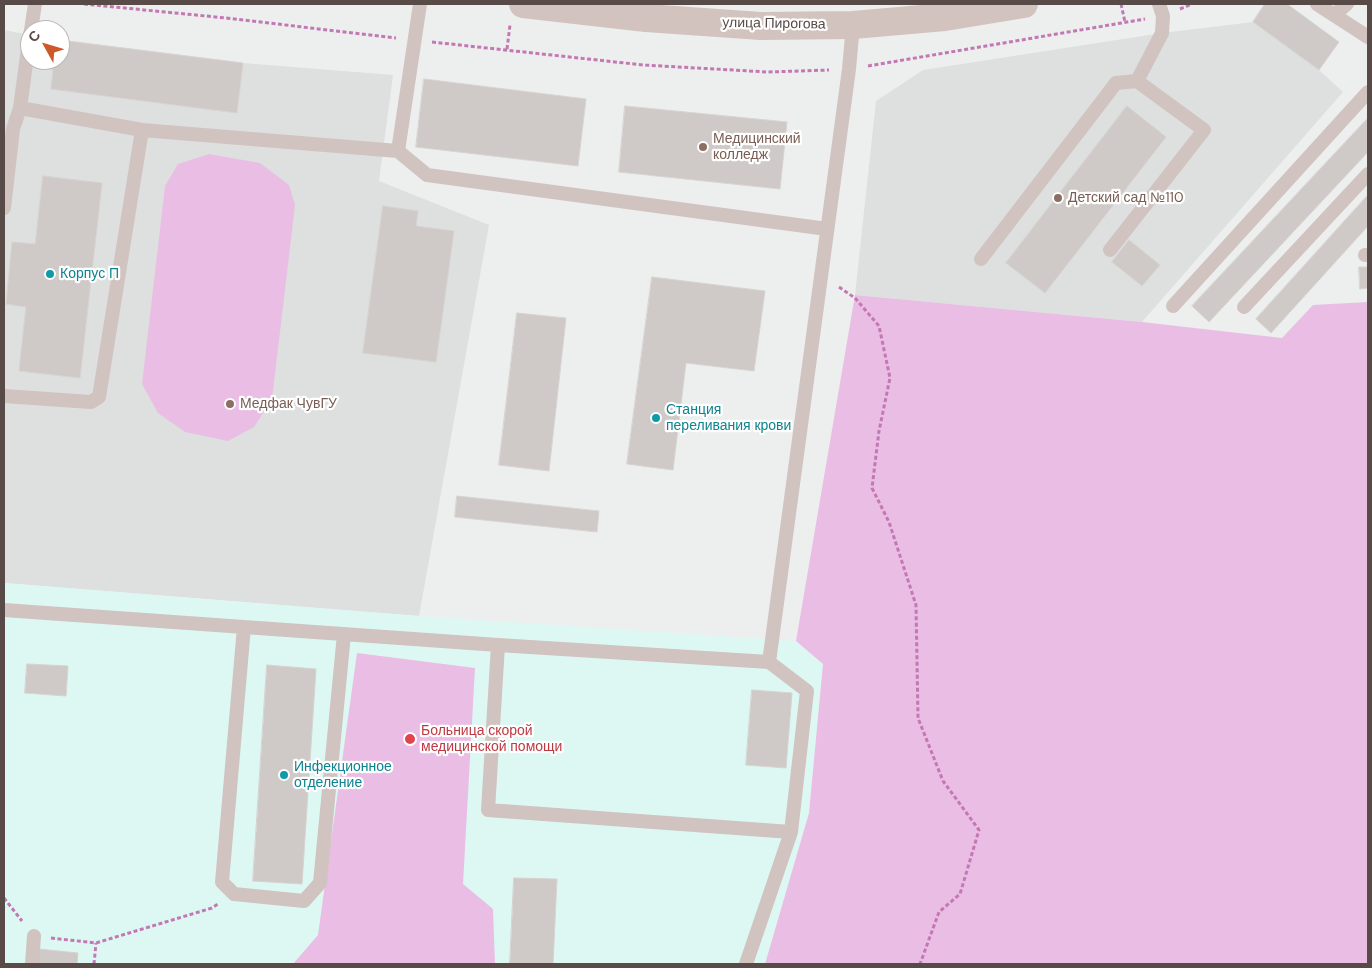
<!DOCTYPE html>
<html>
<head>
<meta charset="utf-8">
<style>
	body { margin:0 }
	#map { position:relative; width:1372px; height:968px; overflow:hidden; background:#ecefee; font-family:"DM Sans",sans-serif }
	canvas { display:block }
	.frame { position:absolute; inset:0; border:5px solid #584a46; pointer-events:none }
	.north { position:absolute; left:20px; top:20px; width:50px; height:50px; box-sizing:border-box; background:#fff; border:1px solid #bcb7b5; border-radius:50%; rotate:309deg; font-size:14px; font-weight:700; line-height:20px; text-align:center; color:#584a46 }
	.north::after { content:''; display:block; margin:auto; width:18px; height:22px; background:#cd5828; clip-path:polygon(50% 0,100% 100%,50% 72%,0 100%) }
</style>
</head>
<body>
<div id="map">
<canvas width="1372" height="968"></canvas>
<div class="frame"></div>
<div class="north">С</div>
</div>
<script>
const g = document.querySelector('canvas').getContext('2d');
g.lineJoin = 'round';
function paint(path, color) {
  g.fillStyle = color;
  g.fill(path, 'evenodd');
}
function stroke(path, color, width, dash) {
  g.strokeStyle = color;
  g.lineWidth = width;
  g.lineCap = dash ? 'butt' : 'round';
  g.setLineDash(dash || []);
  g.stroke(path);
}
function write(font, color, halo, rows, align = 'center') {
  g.font = font + ' "DM Sans",sans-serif';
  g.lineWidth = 4.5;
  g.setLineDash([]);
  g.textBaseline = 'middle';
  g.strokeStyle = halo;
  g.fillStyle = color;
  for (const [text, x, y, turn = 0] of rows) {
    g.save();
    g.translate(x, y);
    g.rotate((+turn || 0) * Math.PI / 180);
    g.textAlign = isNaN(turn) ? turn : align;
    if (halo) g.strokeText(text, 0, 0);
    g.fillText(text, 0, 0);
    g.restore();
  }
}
const education = new Path2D(`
	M1253,22L1319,70L1343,92L1142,322L855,295L876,101L923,70L1162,33Z
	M4,30L30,35V60H60V40L243,63L393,75L379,181L489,225L419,616L4,583Z`);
const medical = new Path2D(`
	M4,583L419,616L796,641L823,664L809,813L765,964H4Z`);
const green = new Path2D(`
	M209,154L260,163L289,185L295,205L272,399L254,427L228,441L185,432L158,413L142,384L165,186L178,164Z
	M855,295L1142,322L1282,338L1313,305L1368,302V964H765L809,813L823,664L796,641Z
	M357,653L475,668L463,884L493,909L495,964H293L318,935Z`);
const building = new Path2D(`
	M1265,4H1287L1339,42L1319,70L1253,22Z
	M60,40L243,63L237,113L51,89L54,60H60Z
	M424,79L586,99L578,166L416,147Z
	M625,106L787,122L780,189L619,172Z
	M1127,106L1166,137L1045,293L1006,263Z
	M1368,118V152L1209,322L1192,306Z
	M43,176L102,183L80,378L19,371L26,307L6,304L12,242L35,244Z
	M1368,195V226L1271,333L1256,319Z
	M383,206L418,211L416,226L454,231L436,362L363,353Z
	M1129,240L1160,265L1142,286L1112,262Z
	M1359,267H1368V288L1360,289Z
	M652,277L765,291L754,371L686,363L673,470L627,464Z
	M517,313L566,318L549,471L499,465Z
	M457,496L599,511L597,532L455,517Z
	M27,664L68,666L66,696L25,693Z
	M267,665L316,669L302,884L253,881Z
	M752,690L792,693L786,768L746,765Z
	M514,878L557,879L553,964H510Z
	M39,949L78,953L77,964H37Z`);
const path = new Path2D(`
	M84,4L226,18L396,38
	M1121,4L1125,22
	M1180,9L1192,4
	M432,42L643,65L768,72L829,70
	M507,49L510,25
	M868,66L1145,19
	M839,287L855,298L879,326L890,378L879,431L872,488L889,522L916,605L918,718L943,781L979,830L960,894L939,912L920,964
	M4,898L22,921
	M51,938L96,943L212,908L218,904
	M94,964L96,943`);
const service = new Path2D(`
	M1317,4L1368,37
	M1334,15L1347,4
	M31,30L35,4
	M20,108L30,34
	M398,151L420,4
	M4,208L13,129L20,108L142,130L398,151L427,175L827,229
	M1110,250L1204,130L1137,81
	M1365,255H1368
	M981,259L1116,83L1137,81L1162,33L1163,16L1159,4
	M1173,306L1368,92
	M1244,307L1368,174
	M4,396L91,402L99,397L142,130
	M4,610L498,645L769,662L807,691L791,832L488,810L498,645
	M244,627L222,882L234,894L304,901L320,883L344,634
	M769,662L849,69L853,25
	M32,964L34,936
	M746,964L791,832`);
const secondary = new Path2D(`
	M523,4L646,18L761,26L853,25L945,17L1024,4`);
const markers = [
	[703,147,5,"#8d6e63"],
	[1058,198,5,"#8d6e63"],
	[50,274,5,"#0f9aa8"],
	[230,404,5,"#8d6e63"],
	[656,418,5,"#0f9aa8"],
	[410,739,6,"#e0444e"],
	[284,775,5,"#0f9aa8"]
];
const streetNames = [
	["улица Пирогова",774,24,1]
];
const educationNames = [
	["Медицинский",713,139],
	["колледж",713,155],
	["Детский сад №110",1068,198],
	["Медфак ЧувГУ",240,404]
];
const cultureNames = [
	["Корпус П",60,274],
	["Станция",666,410],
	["переливания крови",666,426],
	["Инфекционное",294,767],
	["отделение",294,783]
];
const healthNames = [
	["Больница скорой",421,731],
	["медицинской помощи",421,747]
];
paint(education, '#dde0df');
paint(medical, '#ddf8f3');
paint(green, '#eabde5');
paint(building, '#cfcac7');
stroke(building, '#d7d3d1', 1);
stroke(path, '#c478b3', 3, [4, 2.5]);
stroke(service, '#d0c3c0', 14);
stroke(secondary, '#d2c3be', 28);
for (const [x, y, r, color] of markers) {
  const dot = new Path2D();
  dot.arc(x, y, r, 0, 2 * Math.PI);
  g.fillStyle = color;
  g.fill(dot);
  stroke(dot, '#fff', 2);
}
write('14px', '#584a46', '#fff', streetNames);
write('14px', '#785e54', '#fff', educationNames, 'left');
write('14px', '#0d838f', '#fff', cultureNames, 'left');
write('14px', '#be3a42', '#fff', healthNames, 'left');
</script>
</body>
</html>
